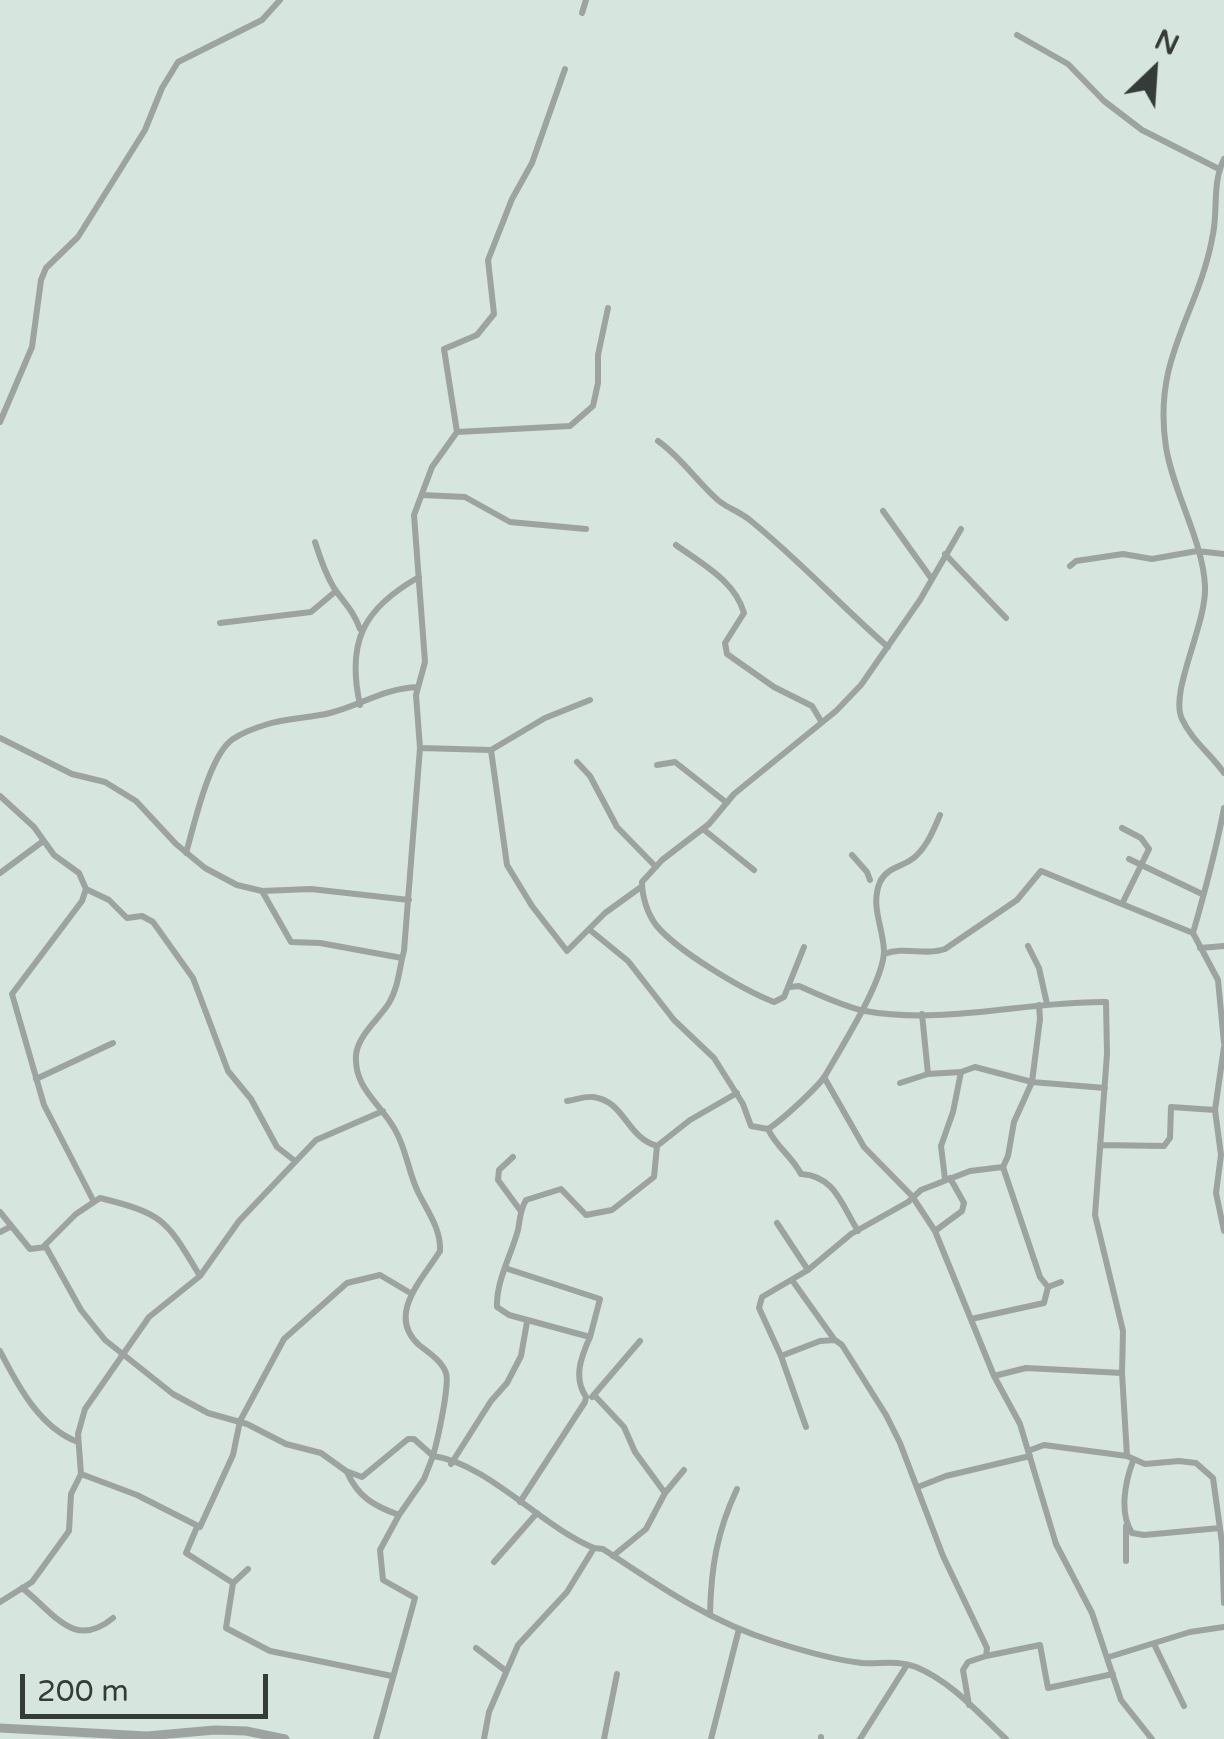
<!DOCTYPE html>
<html>
<head>
<meta charset="utf-8">
<style>
	body { margin:0 }
	#map { position:relative; width:1224px; height:1739px; overflow:hidden; background:#d6e5dd; font-family:"Varela Round",sans-serif }
	canvas { display:block }
	.north { position:absolute; left:1104px; top:20px; width:100px; height:100px; -webkit-text-stroke:8px #d6e5dd; paint-order:stroke; rotate:25deg; font-size:28px; font-weight:700; line-height:40px; text-align:center; color:#353b38 }
	.north::after { content:''; display:block; margin:auto; width:35px; height:45px; background:#353b38; clip-path:polygon(50% 0,100% 100%,50% 72%,0 100%) }
	.scale { position:absolute; left:20px; top:1674px; width:248px; height:45px; box-sizing:border-box; border:5px solid #353b38; border-top:0; padding-left:12px; font-size:30px; line-height:35px; white-space:nowrap; color:#353b38; -webkit-text-stroke:8px #d6e5dd; paint-order:stroke }
</style>
</head>
<body>
<div id="map">
<canvas width="1224" height="1739"></canvas>
<div class="north">N</div>
<div class="scale">200 m</div>
</div>
<script>
const g = document.querySelector('canvas').getContext('2d');
g.lineJoin = 'round';
function stroke(path, color, width, dash) {
  g.strokeStyle = color;
  g.lineWidth = width;
  g.lineCap = dash ? 'butt' : 'round';
  g.setLineDash(dash || []);
  g.stroke(path);
}
const minor = new Path2D(`
	M582,13L586,0
	M1017,35L1068,64L1104,101L1142,130L1219,169
	M1224,159C1212,183 1218,209 1213,234C1199,315 1152,356 1166,447C1173,492 1203,541 1205,586C1207,624 1169,692 1182,719C1192,741 1211,754 1224,773
	M0,422L32,347L41,280L46,268L78,237L145,130L162,88L178,62L262,20L280,0
	M457,432L570,426L593,406L598,383V355L608,308
	M658,441C682,458 697,482 719,501C729,509 741,512 751,521C799,560 841,606 888,647
	M422,495L465,497L510,522L586,529
	M883,511L931,578
	M315,542C320,558 325,573 334,588C345,604 353,610 360,629
	M676,545C702,564 735,581 744,613L725,643L727,654L774,687L812,706L821,721
	M945,554L1006,618
	M1070,566L1076,561L1123,554L1152,559L1197,551L1224,554
	M220,623L311,612L336,591
	M360,705C346,641 364,608 419,577
	M0,738L72,774L105,782L136,801L176,844L205,868L237,885L262,891L291,942L320,943L402,958
	M420,748L491,750L545,718L590,700
	M491,750L507,865L532,906L567,951L605,913L641,887
	M577,762L590,776L617,827L656,867
	M657,765L675,762L727,803
	M0,796L34,827L54,855L79,873L86,889L82,901L12,994L44,1105L94,1202
	M1224,808C1216,851 1205,891 1193,933L1218,980L1224,1043
	M703,829L754,870
	M186,853C194,826 209,755 233,739C242,733 258,727 268,724C288,718 310,718 330,713C361,705 385,688 418,687
	M852,855L867,872L870,880
	M1129,859L1202,894
	M0,873L42,842
	M86,889L109,900L127,918L142,916L153,922L193,978L228,1071L251,1099L277,1147L295,1161
	M262,891L311,889L409,900
	M1122,904L1149,849L1141,838L1122,828
	M590,930L628,961L674,1020L714,1058L743,1104L751,1126L768,1129C781,1121 817,1088 825,1076C840,1049 884,981 884,951C883,926 870,906 880,882C887,866 906,867 917,855C928,844 934,829 940,815
	M1028,946L1039,968L1047,1004
	M804,947L784,997L774,1002C743,990 677,951 656,925C647,913 642,896 642,882L662,860L709,824L734,794L836,711L861,685L920,600L961,529
	M1200,948L1224,946
	M884,954C905,946 925,956 945,949L1017,900L1041,871L1193,933
	M790,987L799,986C820,995 842,1006 865,1011C944,1025 1026,1001 1106,1002L1107,1054L1095,1215L1123,1331L1122,1373L1127,1456
	M1039,1005L1040,1019L1032,1082L1014,1122L1008,1156L1003,1167L1040,1277L1048,1287
	M922,1014L928,1074
	M1224,1047L1215,1110L1221,1155L1216,1193L1224,1231
	M824,1077L864,1147L912,1196L935,1231L994,1376L1020,1424L1056,1544L1092,1613L1121,1700L1152,1739
	M36,1079L113,1043
	M900,1083L928,1074L961,1072L975,1067L1032,1082L1105,1088
	M567,1101C575,1100 585,1096 593,1097C625,1101 626,1137 657,1146L690,1120L737,1093
	M768,1129C777,1148 791,1155 801,1174C835,1176 841,1204 858,1231
	M1100,1145L1164,1146L1170,1138L1171,1107L1215,1110
	M513,1157L499,1170L498,1180L520,1210
	M945,1179L941,1146L953,1112L961,1072
	M0,1212L30,1249L46,1247L81,1310L105,1340L173,1394L208,1413L247,1424L286,1444L321,1453L346,1471L362,1477L408,1439H414L433,1456L424,1479L399,1515L380,1550L383,1580L415,1598L376,1739
	M777,1223L808,1270
	M935,1231L962,1211L964,1203L950,1178
	M0,1232L10,1227
	M43,1247L76,1214L100,1198C165,1214 166,1220 200,1276
	M505,1268L600,1299L590,1337
	M792,1280L834,1339
	M1048,1287L1061,1282
	M971,1319L1044,1303L1048,1287
	M0,1351C18,1386 40,1428 78,1442
	M781,1356L820,1341L835,1340L842,1345L886,1415L900,1443L943,1556L987,1648L986,1656L968,1662L963,1670L969,1705
	M994,1376L1026,1368L1122,1373
	M595,1396L624,1427L635,1452L665,1493
	M592,1397L640,1341
	M806,1427L781,1356L759,1308L762,1297L808,1270L851,1234L908,1202L921,1190L970,1171L1003,1167
	M1028,1451L1044,1445L1127,1456L1145,1464L1179,1461L1196,1463L1213,1478L1222,1543L1224,1603
	M1133,1461C1125,1482 1119,1513 1132,1533L1144,1535L1220,1528
	M451,1464L491,1401L507,1383L521,1356L527,1322
	M347,1472C358,1497 374,1506 399,1515
	M81,1474L137,1495L200,1527L233,1455L240,1421L284,1339L347,1283L380,1275L412,1294
	M918,1487L946,1476L1030,1456
	M520,1502L585,1402L586,1397C573,1378 581,1357 590,1337L509,1315L497,1307C496,1281 511,1256 518,1230C520,1219 520,1210 526,1200L561,1189L586,1215L612,1210L654,1177L657,1146
	M197,1527L186,1553L233,1583
	M594,1548L603,1549C656,1584 710,1622 772,1641C800,1650 833,1660 862,1663C881,1664 898,1660 916,1667C952,1682 978,1713 1006,1739
	M613,1556L646,1529L665,1493L684,1470
	M1126,1561V1526
	M494,1562L537,1513
	M248,1569L233,1583L226,1628L270,1651L392,1676
	M22,1588C53,1611 73,1651 113,1618
	M0,1602L32,1582L69,1531L71,1494L81,1474L78,1434L85,1409L149,1317L200,1276L239,1221L316,1140L383,1111
	M710,1614C711,1568 717,1531 737,1489
	M1154,1644L1184,1706
	M476,1648L506,1671
	M986,1656L1040,1645L1048,1688L1113,1674
	M1109,1657L1190,1632L1224,1627
	M821,1737V1739
	M484,1739L489,1712L518,1645L567,1592L594,1548C542,1527 487,1463 433,1456C437,1442 450,1385 446,1373C442,1361 428,1352 419,1345C386,1315 422,1280 440,1251C441,1229 428,1212 419,1194C408,1173 407,1149 394,1128C379,1102 354,1088 356,1055C358,1035 379,1019 389,1003C399,986 399,968 404,951L420,748L416,695L425,662L414,515L432,467L457,432L444,349L477,335L494,314L488,260L512,199L532,163L565,69
	M604,1739L617,1674
	M711,1739L739,1629
	M860,1739L907,1665`);
const tertiary = new Path2D(`
	M0,1728L147,1736L215,1730L246,1731L285,1739`);
stroke(minor, '#9da3a0', 6);
stroke(tertiary, '#9da3a0', 9);
</script>
</body>
</html>
